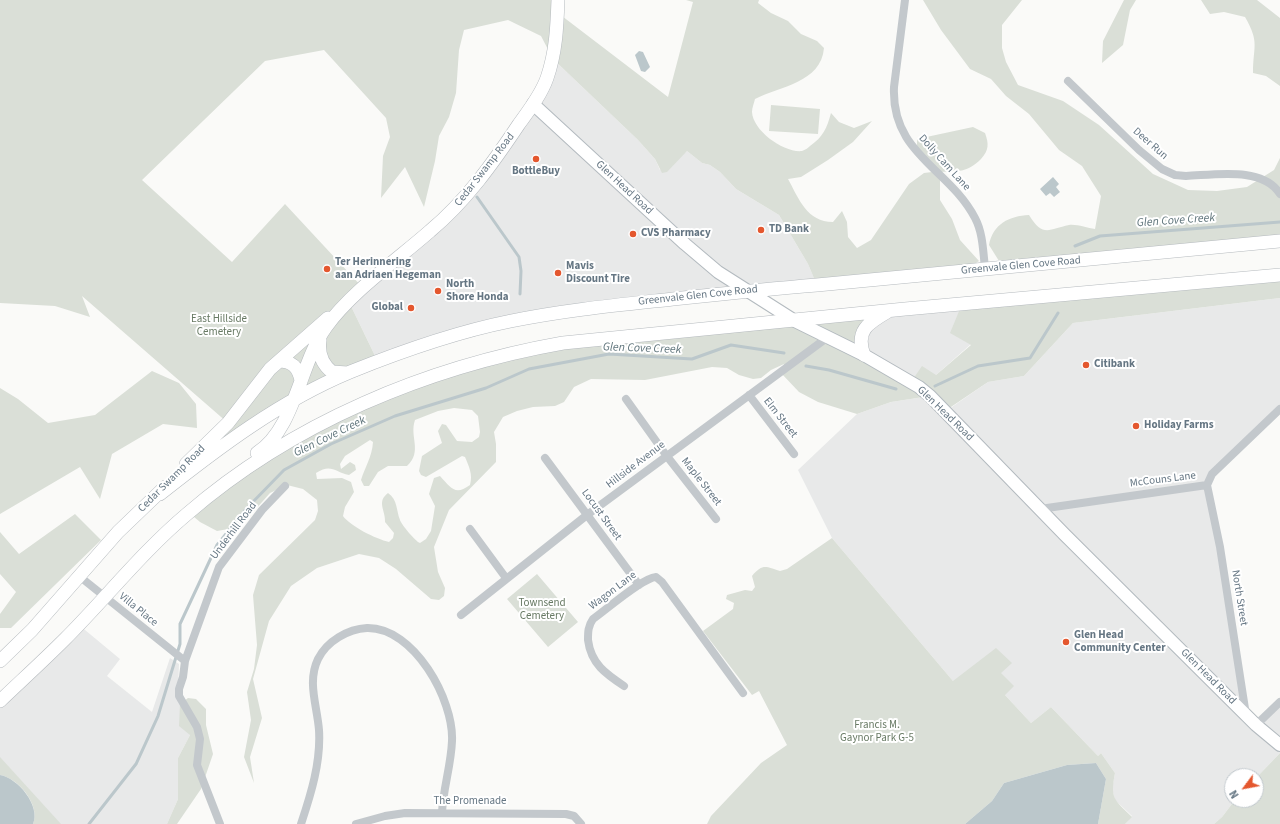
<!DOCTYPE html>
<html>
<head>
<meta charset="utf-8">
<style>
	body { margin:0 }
	#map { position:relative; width:1280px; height:824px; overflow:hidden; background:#fafaf8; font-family:"Source Sans 3",sans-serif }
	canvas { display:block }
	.north { position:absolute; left:1224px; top:768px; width:40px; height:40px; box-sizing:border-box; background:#fff; border:1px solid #c1c8cd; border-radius:50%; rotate:238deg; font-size:11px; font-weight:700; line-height:16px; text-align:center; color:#657683 }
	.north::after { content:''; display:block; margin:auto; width:14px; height:18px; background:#e4572e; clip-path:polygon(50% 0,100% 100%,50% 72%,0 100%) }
</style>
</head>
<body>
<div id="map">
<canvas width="1280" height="824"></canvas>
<div class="north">N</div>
</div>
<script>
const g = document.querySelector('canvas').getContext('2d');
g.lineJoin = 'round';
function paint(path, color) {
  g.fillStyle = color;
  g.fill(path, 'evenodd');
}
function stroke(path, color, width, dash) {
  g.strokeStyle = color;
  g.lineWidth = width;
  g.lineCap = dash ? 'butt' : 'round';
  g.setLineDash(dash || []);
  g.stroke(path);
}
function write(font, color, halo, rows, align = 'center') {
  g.font = font + ' "Source Sans 3",sans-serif';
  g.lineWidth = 4;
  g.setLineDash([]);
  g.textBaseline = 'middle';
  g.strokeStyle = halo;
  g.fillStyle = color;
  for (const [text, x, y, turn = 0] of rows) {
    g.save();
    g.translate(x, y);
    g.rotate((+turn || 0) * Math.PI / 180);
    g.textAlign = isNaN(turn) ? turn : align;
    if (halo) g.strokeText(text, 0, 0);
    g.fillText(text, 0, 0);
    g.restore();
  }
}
const built = new Path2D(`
	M553,59L638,140L655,159L660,170L687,151L702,163L710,165L720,172L736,189L779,215L808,264L817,285L576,309L378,362L349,302L432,230L504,147Z
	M1280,298V409L1213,474L1207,485L1245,701L1256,725L1280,700V753L1256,778V776H1232V800H1235L1222,817L1214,824H1125L1132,816L1115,800L1112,789L1115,773L1101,753L1098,756L1051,707L1031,723L1005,695L953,681L832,538L798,470L857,414L891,402L930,396L946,411L988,382L1024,376L1073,323Z
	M962,304L971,344L936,375L911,383L864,355L865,328L878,317Z
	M79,625L120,659L107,676L152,712L170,658L179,664L178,691L190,735L178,758V799L167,824H60L0,758V701Z`);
const green = new Path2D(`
	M0,0H558V13L668,97L693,2L686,0H759L758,3L771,13L788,21L801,34L817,41L824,48C821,83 780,86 755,99C754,103 752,108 752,112C753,131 784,153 802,151C805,150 808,148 810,146C823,137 827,128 831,113L839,122L854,128L872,121L853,142L828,160L801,177L788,179C799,199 807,222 833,222L842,211L847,222L848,237L857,248L871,240L909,184L924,173L932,172L917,146V139L973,127L985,133C989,144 989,150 981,159C967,173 958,171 940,172V200L952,219L960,240L979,261L971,266L816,283L808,264L779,215L736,189L720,172L710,165L702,163L687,151L667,172L662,173L655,159L638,140L553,59L541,36L508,20L464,30L459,50L456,93L449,117L439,136L435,161L424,207L405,167L381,198L383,156L390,137L386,118L324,50L265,61L142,180L232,262L285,204L363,288L349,302L378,362C309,385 248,427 188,467L230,421L271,369L327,319L270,369L228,423L82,296L90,317L55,306L0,303Z
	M923,0H1022L1002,25V48L1006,62L1018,85L1063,101L1099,125L1153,174L1188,190L1217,191L1247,187L1274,170L1280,158V239L1005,264L999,261L989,245C993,224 1009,216 1029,215C1043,238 1049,229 1069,225C1077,224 1087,228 1095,229L1101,196L1082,166L1059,150L1029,114L1006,96L991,79L970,69L941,30Z
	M1124,0H1136L1130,10L1123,45L1102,63L1103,41Z
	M1201,0H1257L1280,18V86L1266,76L1253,73C1253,46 1260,43 1245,17L1224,12L1210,14Z
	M771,105L820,109L818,134L769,131Z
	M1280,275V298L1073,323L1024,376L988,382L945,411L930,396L891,402L857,414L818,402L799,392L781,373L784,364L771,370L761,378L753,379L739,375L727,368L712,367L645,380L591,379L574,387L564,402L555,406L533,407L517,411L503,417L494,432L496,444V462L449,510L434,547L438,572L445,588L444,596L439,600L431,599L396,569L379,558L359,554L317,568L291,586L269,621L253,679L262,718L250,757L254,783L244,757L251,720L247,692L254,669L257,645L253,595L259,575L315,520L318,511L317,500L303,489L287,485L270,493L240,527L217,531L200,522L187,511L335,418L520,351L878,317L861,347L911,382L922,366L936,375L971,345L950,333L962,304ZM454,408L472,410L478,416L480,432L479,437L472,442L457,441L446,425L442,424L438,431L442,443L422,456L419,471L421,475L426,477L462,456L465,457C469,467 473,474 470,485C455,496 451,488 440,476L434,478L429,494L435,506L431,531L426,539L420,543C416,542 401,524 400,520C396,510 398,500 388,493C376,502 386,511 385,522L394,533L393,538L389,542C376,539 350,526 343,516L345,507L354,492L351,482L342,478L317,479L316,473C331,463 335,472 349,475L356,470L355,465L350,462L341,469L340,464L345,456L370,440L373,442C372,457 365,467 361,480L364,486H369L378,472L388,466H407C423,451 409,437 415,420L438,411Z
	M152,371L179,383L196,404L197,428L163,424L112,454L100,499L80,467L0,514V388L18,399L48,423L95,415Z
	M75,514L101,540L11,628H0V614L16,592L0,574V532L19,554Z
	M832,538L953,681L996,648L1012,663L1001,673L1014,686L1005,695L1031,723L1051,707L1098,756L1101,753L1115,773C1110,799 1114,799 1132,817L1125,824H1098L1106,779L1096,763L1067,765L1004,783L992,801L965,824H707L711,816L761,763L787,745L759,691L752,695L703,631L733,609L734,603L726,599L727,595L745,590L752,591L755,587L752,576C763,563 766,567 780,571L787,569Z
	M537,574L578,622L548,647L507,599Z
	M188,698L196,699L206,709V725L213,754L201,789L177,824H167L178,799V758L190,735L179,726L180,704Z
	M1280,753V824H1214L1222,817L1235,800H1256V778Z
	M0,757L61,824H33C41,805 18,778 0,775Z`);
const water = new Path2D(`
	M639,51L643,52L650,67L645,72L641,71L635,55Z
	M1053,177L1059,184L1056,187L1060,192L1054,197L1050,193L1046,196L1040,189Z
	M1096,763L1106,779L1098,824H965L992,801L1004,783L1067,765Z
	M0,775C18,778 41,806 33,824H0Z`);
const stream = new Path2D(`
	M477,197L519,257L521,271L520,294
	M1075,246L1100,236L1280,222
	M806,366L829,370L896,389
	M935,386L978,366L1030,358L1058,313
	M89,824L136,764L158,716L180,644V624L217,545L247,508L284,470L331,444L395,416L486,388L529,369L609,354L692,359L731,345L784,353`);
const street = new Path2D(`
	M905,0L894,87C891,154 949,168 975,218C983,233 983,251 985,268
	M1068,81L1139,150L1162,169L1175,175L1186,176C1214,175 1263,166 1280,194
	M749,395L794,454
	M626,399L666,455L716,519
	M545,458L639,585
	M1207,485L1220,547L1246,715
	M1207,485L1212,474L1280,409
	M1040,509L1207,485
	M470,529L506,578
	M79,576L185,661
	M461,615L587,515L828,337
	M624,686C606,674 591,664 588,640C588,632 588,626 593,619C606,610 642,578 656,577L662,582L743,693
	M1256,725L1280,702
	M220,824L197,765L200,739L197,727L179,696V689L183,677L185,661L219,567L262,510L285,486
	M301,824C311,794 321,762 319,730C317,705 307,682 318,659C327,641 348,629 367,628C414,627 454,700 452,741C451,766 443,789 442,813
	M356,824L385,816L405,813L566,814L574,816L581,824`);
const secondary = new Path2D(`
	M533,104L685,244L718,272L795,321L864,355L919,387L930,396L1064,534L1256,725L1280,745`);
const primary = new Path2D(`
	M320,340C318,353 322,364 332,372L347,373
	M864,355C855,331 868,323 887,312
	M279,361C292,361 298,367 301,380
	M257,453C295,429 300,363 326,327C351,292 397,260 430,231C466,201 493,163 519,124C529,110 541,95 547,78C556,52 557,27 558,0
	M186,464L228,423L270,369L328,318
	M160,494C218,448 280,401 350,372C402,351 456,332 511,321C565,310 618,305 673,299C721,294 769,289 817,285L1280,241
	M0,661L32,630L118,532L165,487
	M0,701C22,680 44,660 65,639C106,598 142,552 187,514C292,423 427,367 563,343L905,309L1280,275`);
const markers = [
	[536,159,4,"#e4572e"],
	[761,230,4,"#e4572e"],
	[633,234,4,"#e4572e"],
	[327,269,4,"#e4572e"],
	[558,273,4,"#e4572e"],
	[438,291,4,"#e4572e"],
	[411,308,4,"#e4572e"],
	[1086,365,4,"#e4572e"],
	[1136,426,4,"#e4572e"],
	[1066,642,4,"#e4572e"]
];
const streetNames = [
	["Deer Run",1150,144,41],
	["Dolly Cam Lane",944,163,48],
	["Cedar Swamp Road",485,170,-52],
	["Glen Head Road",624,188,43],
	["Greenvale Glen Cove Road",1021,266,-5],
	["Greenvale Glen Cove Road",698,296,-6],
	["Glen Head Road",945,414,44],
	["Elm Street",780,418,52],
	["Hillside Avenue",636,465,-37],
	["Cedar Swamp Road",172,479,-45],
	["McCouns Lane",1163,480,-7],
	["Maple Street",701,482,52],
	["Locust Street",601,515,54],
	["Underhill Road",234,531,-53],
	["Wagon Lane",613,591,-37],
	["North Street",1239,598,81],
	["Villa Place",138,610,39],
	["Glen Head Road",1208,677,45],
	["The Promenade",470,802]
];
const poiNames = [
	["BottleBuy",536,172,"center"],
	["TD Bank",769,230],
	["CVS Pharmacy",641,234],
	["Ter Herinnering",335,263],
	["aan Adriaen Hegeman",335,276],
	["Mavis",566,267],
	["Discount Tire",566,280],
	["North",446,285],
	["Shore Honda",446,298],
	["Global",403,308,"right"],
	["Citibank",1094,365],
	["Holiday Farms",1144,426],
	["Glen Head",1074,636],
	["Community Center",1074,649]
];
const parkNames = [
	["East Hillside",219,320],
	["Cemetery",219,333],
	["Townsend",542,604],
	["Cemetery",542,617],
	["Francis M.",877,726],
	["Gaynor Park G-5",877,739]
];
const waterNames = [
	["Glen Cove Creek",1176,221,-4],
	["Glen Cove Creek",642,349,2],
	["Glen Cove Creek",330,437,-26]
];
paint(built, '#e8e9e9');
paint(green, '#dadfd7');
paint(water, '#bbc7cb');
stroke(stream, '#bbc7cb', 3);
stroke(secondary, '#b3babf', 14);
stroke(primary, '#b5babe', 14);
stroke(street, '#c3c8cc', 8);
stroke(secondary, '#fff', 12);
stroke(primary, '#fff', 13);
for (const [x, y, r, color] of markers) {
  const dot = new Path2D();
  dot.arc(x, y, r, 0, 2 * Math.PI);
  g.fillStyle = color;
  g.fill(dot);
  stroke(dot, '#fff', 1.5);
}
write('11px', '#657683', '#fff', streetNames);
write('bold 11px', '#657683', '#fff', poiNames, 'left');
write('11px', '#687a64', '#fff', parkNames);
write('italic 12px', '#60757c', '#fff', waterNames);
</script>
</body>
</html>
